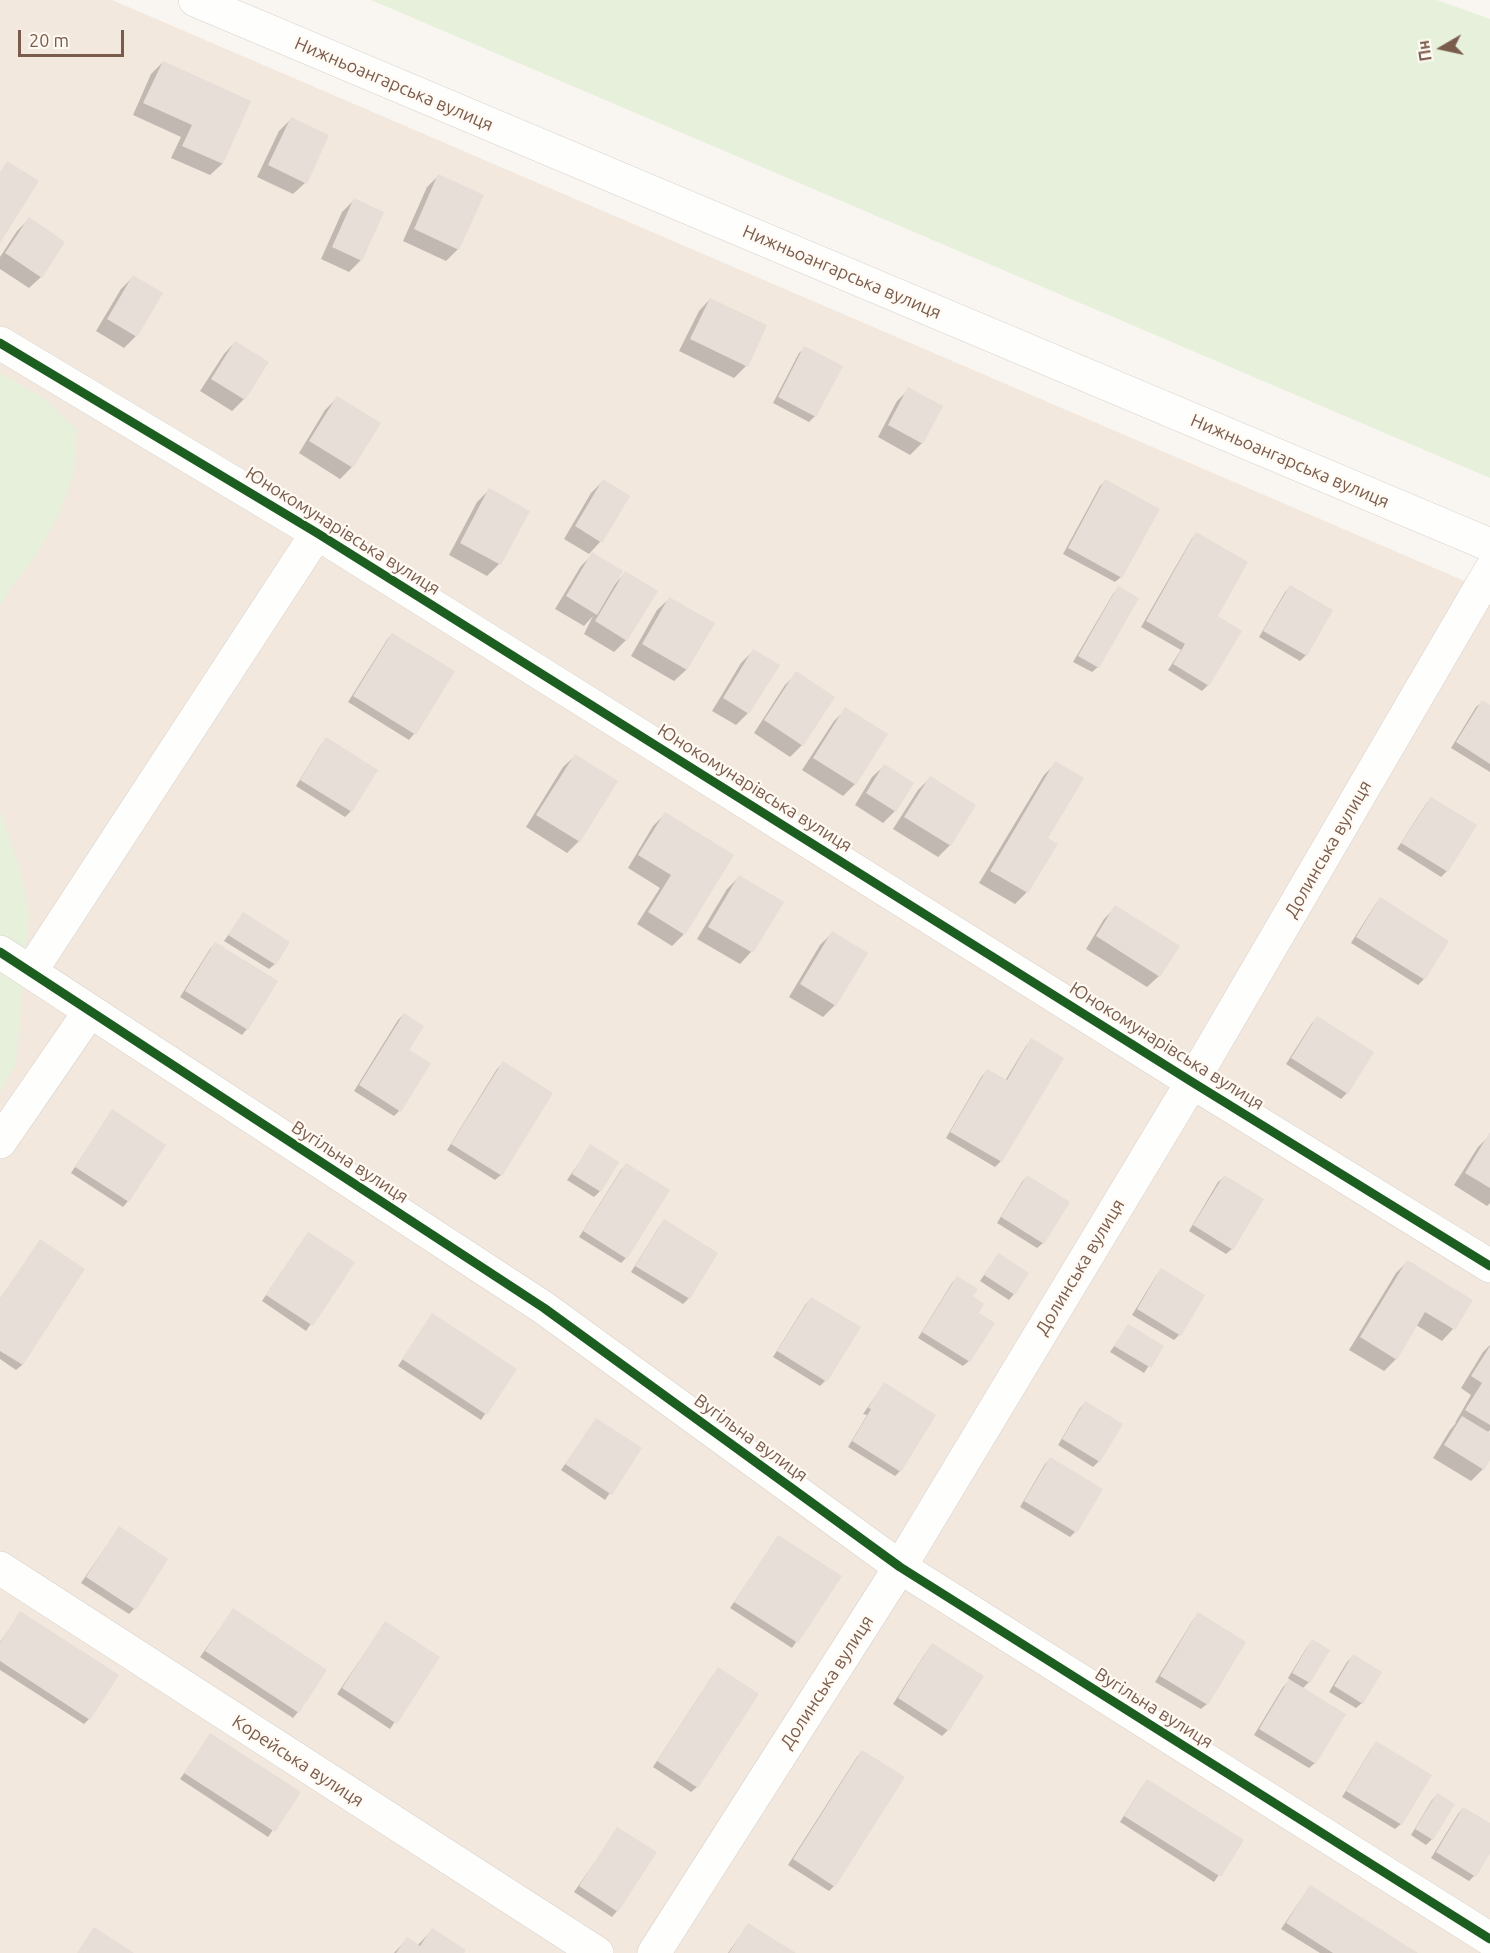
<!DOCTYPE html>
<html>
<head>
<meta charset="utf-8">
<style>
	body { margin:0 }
	#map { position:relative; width:1490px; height:1953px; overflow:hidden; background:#f9f5f0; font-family:Ubuntu,sans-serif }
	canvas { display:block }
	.north { position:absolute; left:1412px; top:18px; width:60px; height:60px; -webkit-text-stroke:4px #fffaf3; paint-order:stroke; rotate:261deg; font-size:16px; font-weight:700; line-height:24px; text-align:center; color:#7a5c4d }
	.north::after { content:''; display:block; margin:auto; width:21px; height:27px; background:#7a5c4d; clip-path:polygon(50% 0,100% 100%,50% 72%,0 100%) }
	.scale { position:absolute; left:18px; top:30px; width:106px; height:27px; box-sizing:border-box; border:3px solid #7a5c4d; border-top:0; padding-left:8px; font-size:18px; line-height:21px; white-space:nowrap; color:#7a5c4d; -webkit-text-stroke:4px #fffaf3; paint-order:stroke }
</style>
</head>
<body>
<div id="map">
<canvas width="1490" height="1953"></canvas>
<div class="north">Пн</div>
<div class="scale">20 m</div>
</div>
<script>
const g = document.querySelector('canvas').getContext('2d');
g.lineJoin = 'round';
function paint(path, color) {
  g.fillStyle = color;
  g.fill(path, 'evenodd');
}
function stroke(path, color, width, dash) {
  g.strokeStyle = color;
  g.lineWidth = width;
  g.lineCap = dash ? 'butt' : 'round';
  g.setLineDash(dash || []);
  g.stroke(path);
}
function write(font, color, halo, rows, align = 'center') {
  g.font = font + ' Ubuntu,sans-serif';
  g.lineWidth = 4.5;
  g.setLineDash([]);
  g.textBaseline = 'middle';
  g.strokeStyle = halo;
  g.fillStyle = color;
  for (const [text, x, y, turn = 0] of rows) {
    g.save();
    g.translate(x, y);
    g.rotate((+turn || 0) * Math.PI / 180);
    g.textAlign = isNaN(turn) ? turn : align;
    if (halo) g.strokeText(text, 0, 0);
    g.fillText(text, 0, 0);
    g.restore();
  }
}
const residential = new Path2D(`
	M0,0H112L1490,592V1953H0Z`);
const green = new Path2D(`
	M371,0H1437L1490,19V478Z
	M0,373L45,399L77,429L74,474L59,514L37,554L12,586L0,606Z
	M0,811L21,873L29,914L16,1064L0,1092Z`);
const shadow = new Path2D(`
	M163,62L249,102L222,164L210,175L171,158L181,137L133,115L151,74Z
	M291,119L305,183L293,194L257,177L279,131Z
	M439,175L458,249L446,261L403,241L427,187Z
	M354,200L361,260L349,272L321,259L342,212Z
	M29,219L41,277L29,288L0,269V257L17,231Z
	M133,277L136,336L124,348L96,331L121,289Z
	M710,299L746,366L734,378L679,351L699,311Z
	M235,342L244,399L232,411L200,391L224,354Z
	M805,348L815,416L809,422L773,403L799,353Z
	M909,389L922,443L910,455L878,437L897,401Z
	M337,398L352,467L340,479L299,453L325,410Z
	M603,481L600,542L589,554L564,539L591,493Z
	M1105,481L1121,577L1115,582L1063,554L1100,486Z
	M489,490L528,512L499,564L487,576L449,555L477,502Z
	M1196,534L1216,617L1208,685L1202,691L1168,670L1181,650L1141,627L1191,540Z
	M593,554L615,584L625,573L626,640L614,652L584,634L593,616L584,626L555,609L581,566Z
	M1290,587L1331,611L1306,655L1300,661L1259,637L1285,592Z
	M1118,588L1098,667L1092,672L1073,662L1113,594Z
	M669,599L713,624L686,670L674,681L631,656L657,610Z
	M392,634L453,672L414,734L409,740L348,702L387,640Z
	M753,651L778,665L748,713L736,725L712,711L741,663Z
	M797,673L802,745L790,757L754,733L785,685Z
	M1482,702L1490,707V772L1451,748L1476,707Z
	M846,709L855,784L843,796L802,770L834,721Z
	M327,739L376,770L351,811L345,817L296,786L321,745Z
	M575,756L579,841L567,853L526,827L563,767Z
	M1056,763L1046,839L1056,844L1026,893L1015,904L979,883L1044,775Z
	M884,766L895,811L883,823L855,805L872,777Z
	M930,778L950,845L938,857L893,829L918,790Z
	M1431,798L1447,871L1441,877L1397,849L1426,804Z
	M665,814L684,934L672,946L637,924L660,888L628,868L653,826Z
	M739,877L782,902L751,952L740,964L697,939L727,889Z
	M1380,899L1447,941L1424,979L1418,985L1351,943L1375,905Z
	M1116,907L1159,976L1147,987L1086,949L1104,919Z
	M243,914L275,964L269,969L224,941Z
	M832,933L835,1005L823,1017L789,997L820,945Z
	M215,944L247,1029L242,1035L180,997L210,949Z
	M404,1014L407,1050L399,1111L394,1116L354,1091L398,1020Z
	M1317,1018L1347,1093L1341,1099L1286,1064L1312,1023Z
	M1032,1040L1001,1161L995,1167L946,1138L982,1076L987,1071L1005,1081L1026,1046Z
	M503,1063L501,1175L495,1180L447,1150L497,1069Z
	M112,1111L128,1201L123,1207L71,1173Z
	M1490,1135V1203L1487,1206L1454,1185L1478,1147Z
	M591,1146L600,1191L594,1197L567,1180Z
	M626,1165V1258L621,1263L579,1237L621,1170Z
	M1027,1176L1043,1243L1037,1248L997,1223L1022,1182Z
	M1224,1177L1232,1249L1226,1254L1189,1231L1218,1182Z
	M664,1221L716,1253L689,1298L683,1304L631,1272L659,1227Z
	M308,1233L353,1263L306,1331L262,1301Z
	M40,1241L83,1269L22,1365L16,1370L0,1359V1299Z
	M998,1255L1014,1294L1009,1300L980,1281Z
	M1408,1261L1471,1300L1453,1329L1442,1341L1416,1325L1396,1359L1384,1371L1349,1350L1396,1273Z
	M1161,1270L1179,1335L1174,1340L1132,1315L1156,1276Z
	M957,1278L976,1313L969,1361L963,1366L918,1338L952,1283Z
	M811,1299L825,1381L820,1386L773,1357L806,1304Z
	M432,1315L515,1370L481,1420L398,1366Z
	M1128,1326L1162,1346L1144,1373L1110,1352Z
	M1490,1345V1430L1487,1433L1490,1435V1457L1483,1469L1471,1481L1433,1458L1450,1430L1456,1423H1455L1471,1395L1461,1388L1483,1352Z
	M884,1384L900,1471L895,1476L848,1447L867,1415L863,1414Z
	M1085,1403L1099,1461L1093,1467L1058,1445L1080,1408Z
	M596,1420L640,1449L605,1500L561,1470Z
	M1050,1459L1075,1532L1070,1537L1020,1507L1045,1464Z
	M119,1528L134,1609L129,1614L81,1583Z
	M778,1537L840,1577L792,1648L730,1608Z
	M233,1610L298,1712L293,1718L200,1657Z
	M21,1613L89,1719L84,1724L0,1670V1642Z
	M1198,1614L1207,1704L1201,1709L1155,1682L1193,1620Z
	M385,1623L438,1657L390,1729L337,1694Z
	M1313,1641L1328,1650L1309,1682L1302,1689L1315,1763L1309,1768L1254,1735L1283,1687L1290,1680L1288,1678L1307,1647Z
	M932,1645L948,1730L942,1736L893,1704L927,1651Z
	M1353,1656L1362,1703L1356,1708L1329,1692L1347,1662Z
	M713,1675L697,1787L691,1792L653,1767Z
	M211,1735L299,1792L268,1837L180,1779Z
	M1376,1743L1401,1824L1395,1829L1342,1797L1371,1749Z
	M862,1751L834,1886L829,1891L788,1865L857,1757Z
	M1142,1787L1242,1841L1214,1882L1120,1822Z
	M1437,1795L1432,1839L1426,1845L1411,1835L1432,1800Z
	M1463,1808L1490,1825V1850L1474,1876L1469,1881L1431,1858L1458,1814Z
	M618,1829L617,1911L612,1917L574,1892Z
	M1310,1886L1415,1953H1320L1281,1929Z
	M748,1925L793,1953H728Z
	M432,1930L463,1953H394L407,1939L417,1946Z`);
const building = new Path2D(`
	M163,61L251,101L223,164L182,146L192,125L143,103Z
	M291,117L329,135L307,184L268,165Z
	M7,161L39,181L0,243V172Z
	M438,174L484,195L459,250L414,229Z
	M354,198L384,212L362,261L332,247Z
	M29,217L65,242L42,278L5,253Z
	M133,275L163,293L137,337L107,319Z
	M710,298L767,325L748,367L690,339Z
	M235,341L269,362L245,400L211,379Z
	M804,346L843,366L816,417L778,397Z
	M908,387L943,406L923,444L888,425Z
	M337,396L381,423L353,468L309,441Z
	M603,479L630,496L602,543L575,526Z
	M1105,479L1160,509L1122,578L1068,548Z
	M489,488L530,511L501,565L460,543Z
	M1196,532L1248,562L1218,616L1242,631L1209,686L1173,664L1185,644L1146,621Z
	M592,552L623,571L597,615L566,596Z
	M625,571L658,591L627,641L595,621Z
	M1290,585L1333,610L1307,656L1263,631Z
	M1118,586L1139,598L1099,668L1078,656Z
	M669,597L715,623L687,670L642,644Z
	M392,633L455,671L416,735L353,696Z
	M753,649L780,665L749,714L723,698Z
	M796,671L835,697L803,746L764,720Z
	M1482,700L1490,705V764L1456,742Z
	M845,707L888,734L856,785L813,758Z
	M326,737L378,770L352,812L300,780Z
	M575,754L618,781L580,842L536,815Z
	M1055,761L1084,778L1048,838L1058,844L1028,893L990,871Z
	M884,764L914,783L896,812L866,793Z
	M930,776L976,805L951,846L904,817Z
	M1431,797L1477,825L1448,872L1401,843Z
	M665,812L734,855L685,935L648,912L671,875L638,855Z
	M739,875L784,902L753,953L708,927Z
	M1380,897L1449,941L1425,980L1356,937Z
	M1115,905L1180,946L1160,977L1096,936Z
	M243,912L290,942L276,965L228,935Z
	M832,931L868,953L836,1006L800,984Z
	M215,942L278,981L248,1030L185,991Z
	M404,1013L424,1026L409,1050L431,1063L401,1112L359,1085Z
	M1317,1016L1374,1052L1348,1094L1291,1058Z
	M1031,1038L1064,1058L1002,1162L950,1132L987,1069L1007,1080Z
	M503,1061L553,1093L502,1176L451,1144Z
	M112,1109L166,1145L129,1202L75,1167Z
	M1490,1132V1188L1465,1173Z
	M590,1144L619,1162L601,1192L572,1174Z
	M626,1163L670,1190L627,1259L583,1231Z
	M1027,1175L1070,1202L1044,1244L1001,1217Z
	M1224,1175L1264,1199L1233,1250L1193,1225Z
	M664,1219L718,1253L690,1299L635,1266Z
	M308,1232L355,1262L313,1326L266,1295Z
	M40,1239L85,1269L23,1365L0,1351V1299Z
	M998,1253L1029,1273L1015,1295L984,1275Z
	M1407,1260L1473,1300L1455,1330L1425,1312L1397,1360L1360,1337Z
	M1161,1268L1205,1295L1181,1336L1137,1309Z
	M957,1276L978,1289L973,1296L984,1304L979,1313L995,1323L970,1362L922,1332Z
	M811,1297L861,1327L827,1382L777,1351Z
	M432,1313L517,1369L487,1415L402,1359Z
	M1128,1324L1164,1346L1151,1368L1114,1346Z
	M1490,1346V1425L1465,1410L1482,1383L1471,1376Z
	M884,1382L936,1415L901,1472L852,1441L871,1409L868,1408Z
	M1085,1401L1123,1424L1100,1462L1062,1439Z
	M1462,1416L1490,1433V1460L1484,1470L1444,1445Z
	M596,1418L642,1448L612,1495L565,1464Z
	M1050,1457L1103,1489L1077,1533L1024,1501Z
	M119,1526L168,1559L136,1610L86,1577Z
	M778,1535L842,1576L798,1643L734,1602Z
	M233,1608L327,1670L299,1713L205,1651Z
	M20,1611L119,1675L90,1720L0,1661V1643Z
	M1198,1612L1246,1642L1208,1705L1160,1676Z
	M385,1621L440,1657L397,1724L342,1688Z
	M1312,1639L1330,1650L1310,1683L1292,1673Z
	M932,1643L984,1676L949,1731L898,1698Z
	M1353,1654L1382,1672L1363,1704L1334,1686Z
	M718,1667L759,1694L698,1788L657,1761Z
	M1289,1679L1346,1714L1316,1764L1259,1729Z
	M210,1733L301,1792L275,1832L184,1773Z
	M1376,1741L1432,1775L1402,1825L1346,1791Z
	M862,1750L905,1777L835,1887L793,1859Z
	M1147,1779L1244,1840L1221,1877L1124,1816Z
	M1437,1793L1455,1804L1433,1840L1415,1829Z
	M1463,1807L1490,1823V1853L1476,1877L1436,1852Z
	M617,1827L657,1852L618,1912L579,1886Z
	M1310,1885L1418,1953H1333L1286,1923Z
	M748,1923L796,1953H729Z
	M94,1927L134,1953H77Z
	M432,1928L466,1950L464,1953H396L407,1937L420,1946Z`);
const minor = new Path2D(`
	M195,0L1490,545
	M0,343L317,533L1192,1082L1490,1266
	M0,952L544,1308L900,1567L1490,1939
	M31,971L317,533
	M0,1142L90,1011
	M0,1568L597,1953
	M654,1953L900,1567L1192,1082L1490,571`);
const cycleway = new Path2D(`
	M0,343L317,533L1192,1082L1490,1266
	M0,952L544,1308L900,1567L1490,1939`);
const streetNames = [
	["Нижньоангарська вулиця",394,84,23],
	["Нижньоангарська вулиця",842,272,23],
	["Нижньоангарська вулиця",1290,461,23],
	["Юнокомунарівська вулиця",343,531,32],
	["Юнокомунарівська вулиця",755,788,32],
	["Долинська вулиця",1328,849,-60],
	["Юнокомунарівська вулиця",1167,1046,32],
	["Вугільна вулиця",350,1162,33],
	["Долинська вулиця",1080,1267,-59],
	["Вугільна вулиця",751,1438,36],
	["Долинська вулиця",827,1682,-57],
	["Вугільна вулиця",1154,1708,32],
	["Корейська вулиця",298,1761,33]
];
paint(residential, '#f2e8de');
paint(green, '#e7f0db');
paint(shadow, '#0003');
paint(building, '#e6ded7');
stroke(minor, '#d7d1cb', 34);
stroke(minor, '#fefefd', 33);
stroke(cycleway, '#1b5e20', 9);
write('18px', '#7a5c4d', '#fffaf3', streetNames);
</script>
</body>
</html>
